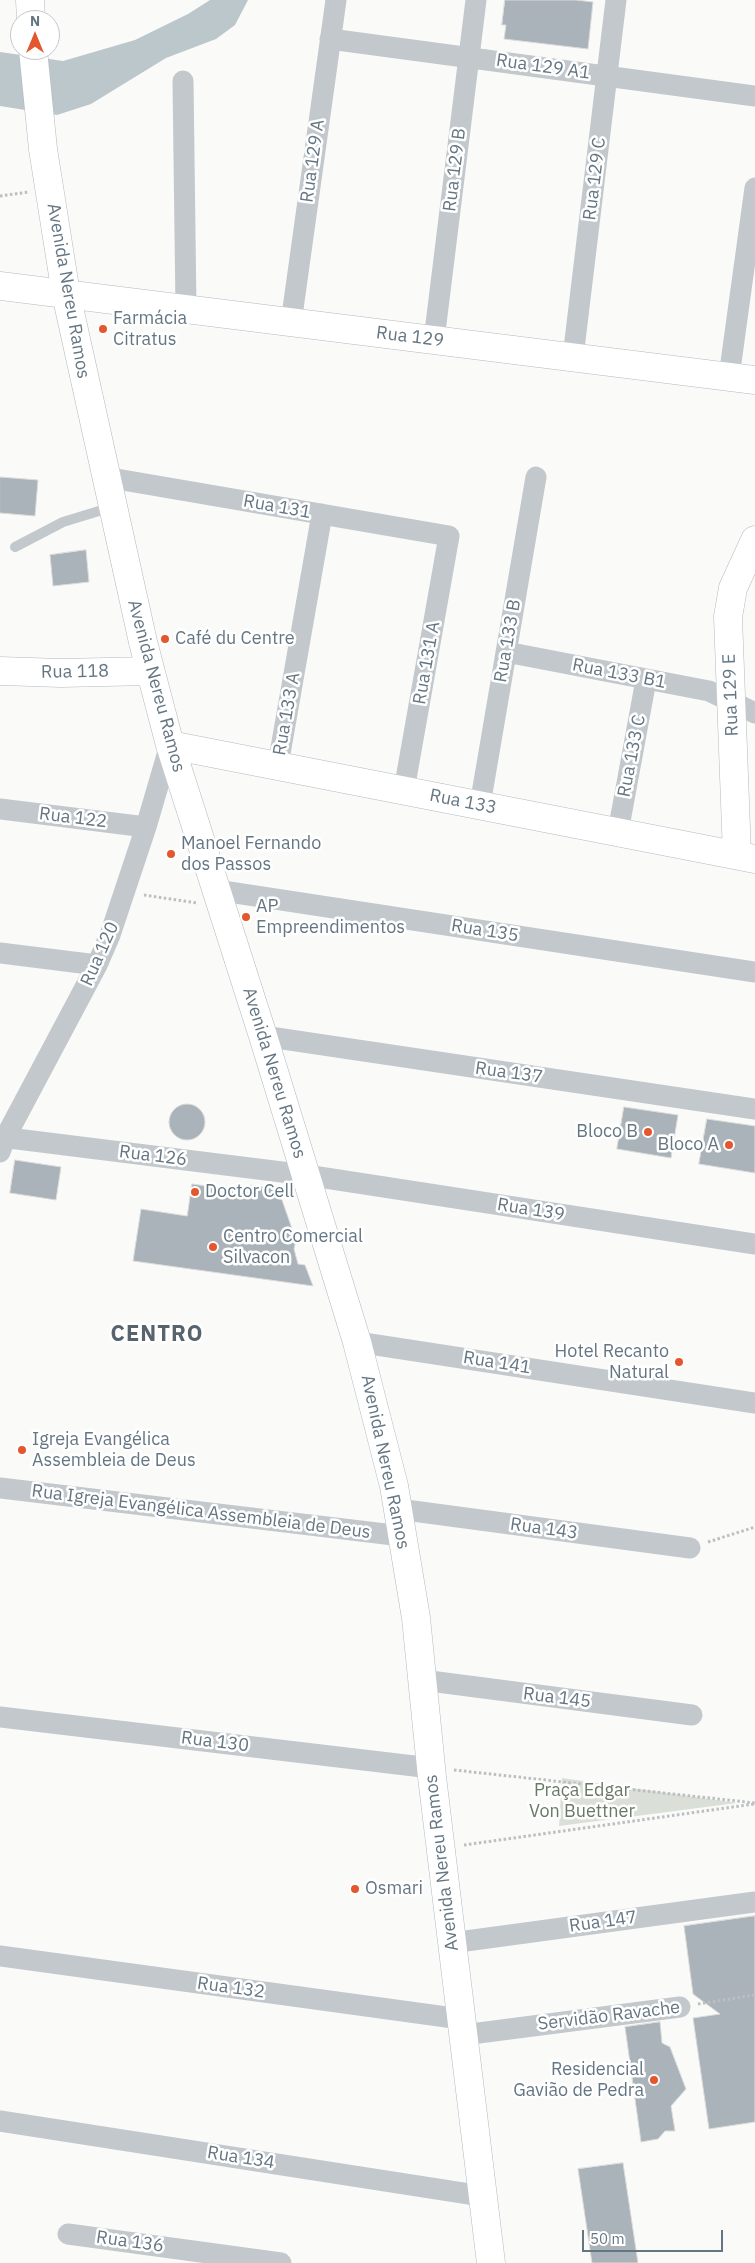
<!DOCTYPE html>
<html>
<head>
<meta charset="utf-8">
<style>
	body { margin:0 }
	#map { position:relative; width:755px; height:2263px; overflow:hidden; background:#fafaf8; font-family:"IBM Plex Sans",sans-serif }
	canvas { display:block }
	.north { position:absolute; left:10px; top:10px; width:50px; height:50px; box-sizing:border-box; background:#fff; border:1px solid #c1c8cd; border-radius:50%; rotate:0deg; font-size:14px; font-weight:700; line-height:20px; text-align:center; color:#657683 }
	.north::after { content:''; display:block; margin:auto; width:18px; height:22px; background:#e4572e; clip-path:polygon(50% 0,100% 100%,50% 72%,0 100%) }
	.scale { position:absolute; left:582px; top:2230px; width:141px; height:22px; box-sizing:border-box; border:2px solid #657683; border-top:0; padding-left:6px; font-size:15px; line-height:18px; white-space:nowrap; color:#657683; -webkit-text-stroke:4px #fff; paint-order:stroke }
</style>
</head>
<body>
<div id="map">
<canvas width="755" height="2263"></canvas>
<div class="north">N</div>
<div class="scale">50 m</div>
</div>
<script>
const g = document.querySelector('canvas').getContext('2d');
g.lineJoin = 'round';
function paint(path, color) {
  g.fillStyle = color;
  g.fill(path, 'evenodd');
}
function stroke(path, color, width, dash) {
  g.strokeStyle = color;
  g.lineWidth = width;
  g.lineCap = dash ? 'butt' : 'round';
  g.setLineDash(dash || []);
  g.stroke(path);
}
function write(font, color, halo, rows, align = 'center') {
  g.font = font + ' "IBM Plex Sans",sans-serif';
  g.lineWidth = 5;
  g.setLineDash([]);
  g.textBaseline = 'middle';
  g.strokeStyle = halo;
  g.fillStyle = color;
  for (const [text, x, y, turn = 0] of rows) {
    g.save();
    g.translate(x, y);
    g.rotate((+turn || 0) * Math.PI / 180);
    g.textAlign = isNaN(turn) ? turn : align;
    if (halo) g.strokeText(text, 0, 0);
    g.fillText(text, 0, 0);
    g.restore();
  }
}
const green = new Path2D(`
	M562,1778L737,1803L559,1826Z`);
const water = new Path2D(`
	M210,0H248L235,25L216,39L166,58L91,104L57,115L0,106V52L63,61L135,40L188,14Z`);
const building = new Path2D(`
	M505,0H576L593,2L588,49L504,39L506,25H502Z
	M0,477L38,480L35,516L0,513Z
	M86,550L89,582L53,586L50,555Z
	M169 1122a18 18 0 1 1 36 0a18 18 0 1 1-36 0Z
	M624,1107L678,1115L671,1158L617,1149Z
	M707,1119L755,1126V1173L699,1164Z
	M15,1160L61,1167L56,1200L10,1193Z
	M192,1184L249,1192L250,1185L278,1189L277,1196L282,1200L296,1240L294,1249L298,1264L305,1265L313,1286L133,1261L141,1209L187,1216Z
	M755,1916V2122L709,2129L693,2018L720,2014L693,1994L684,1926Z
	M660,2022L662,2043L670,2047L686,2089L671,2106L675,2131H665L658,2139L641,2142L625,2027Z
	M623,2163L638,2263H592L578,2169Z`);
const path = new Path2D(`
	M0,196L29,192
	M144,895L197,903
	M708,1542L755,1527
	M454,1770L755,1803
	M464,1845L754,1804
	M698,2004L755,1995`);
const lane = new Path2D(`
	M15,547L63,522L112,507`);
const street = new Path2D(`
	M330,39L755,96
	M183,81L186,309
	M291,323L336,0
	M434,340L476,0
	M573,357L616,0
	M729,377L755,188
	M105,477L449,536L404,790
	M506,652L709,691L755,713
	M278,765L322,514
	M480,805L536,477
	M0,809L146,827
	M618,832L646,680
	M216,890L755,972
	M0,953L97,965
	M263,1036L755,1109
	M0,1137L306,1175L755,1244
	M0,1152L5,1138L97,965L110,935L146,827L170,745
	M357,1342L755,1403
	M0,1488L402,1536
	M398,1509L690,1548
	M422,1680L692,1715
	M0,1717L431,1768
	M451,1943L755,1902
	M0,1956L461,2019
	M463,2035L680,2007
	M0,2121L482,2196
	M68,2234L281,2263`);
const secondary = new Path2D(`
	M30,0L31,20
	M33,50L43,149L66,294L143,642L170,745L263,1036L357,1342L394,1486L416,1618L432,1777L491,2263
	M0,286L755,380
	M0,671L61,673L150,671
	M170,745L755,859
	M737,855L728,617L733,588L755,540`);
const markers = [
	[103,329,5,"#e4572e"],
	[165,639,5,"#e4572e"],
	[171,854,5,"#e4572e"],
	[246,917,5,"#e4572e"],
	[648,1132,5,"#e4572e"],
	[729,1145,5,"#e4572e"],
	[195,1192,5,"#e4572e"],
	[213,1247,5,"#e4572e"],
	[679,1362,5,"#e4572e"],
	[22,1450,5,"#e4572e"],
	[355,1889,5,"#e4572e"],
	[654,2080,5,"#e4572e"]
];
const streetNames = [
	["Rua 129 A1",543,67,8],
	["Rua 129 A",313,161,-82],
	["Rua 129 B",455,170,-83],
	["Rua 129 C",595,179,-83],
	["Avenida Nereu Ramos",68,291,80],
	["Rua 129",410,337,7],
	["Rua 131",277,507,10],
	["Rua 133 B",508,641,-80],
	["Rua 131 A",427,663,-80],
	["Rua 118",75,672,-1],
	["Rua 133 B1",619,674,11],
	["Avenida Nereu Ramos",156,686,75],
	["Rua 129 E",731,695,-92],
	["Rua 133 A",287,714,-80],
	["Rua 133 C",632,756,-79],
	["Rua 133",463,802,11],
	["Rua 122",73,818,7],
	["Rua 135",485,931,9],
	["Rua 120",100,954,-66],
	["Avenida Nereu Ramos",274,1073,73],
	["Rua 137",509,1073,8],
	["Rua 126",153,1156,7],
	["Rua 139",531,1210,9],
	["Rua 141",497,1363,9],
	["Avenida Nereu Ramos",385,1462,78],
	["Rua Igreja Evangélica Assembleia de Deus",201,1512,7],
	["Rua 143",544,1529,8],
	["Rua 145",557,1698,7],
	["Rua 130",215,1742,7],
	["Avenida Nereu Ramos",442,1863,-97],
	["Rua 147",603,1922,-8],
	["Rua 132",231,1988,8],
	["Servidão Ravache",609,2016,-7],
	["Rua 134",241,2158,9],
	["Rua 136",130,2242,8]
];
const poiNames = [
	["Farmácia",113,319],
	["Citratus",113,340],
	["Café du Centre",175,639],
	["Manoel Fernando",181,844],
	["dos Passos",181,865],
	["AP",256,907],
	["Empreendimentos",256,928],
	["Bloco B",638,1132,"right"],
	["Bloco A",719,1145,"right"],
	["Doctor Cell",205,1192],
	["Centro Comercial",223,1237],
	["Silvacon",223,1258],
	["Hotel Recanto",669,1352,"right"],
	["Natural",669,1373,"right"],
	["Igreja Evangélica",32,1440],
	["Assembleia de Deus",32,1461],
	["Osmari",365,1889],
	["Residencial",644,2070,"right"],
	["Gavião de Pedra",644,2091,"right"]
];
const parkNames = [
	["Praça Edgar",582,1791],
	["Von Buettner",582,1812]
];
const districtNames = [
	["CENTRO",157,1335]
];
paint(green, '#dadfd7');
paint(water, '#bbc7cb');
paint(building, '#aab3b9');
stroke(building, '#dcdcda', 1);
stroke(secondary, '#b3babf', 29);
stroke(path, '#bbbfc2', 3, [2.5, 2.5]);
stroke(lane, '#c3c8cc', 10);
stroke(street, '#c3c8cc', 21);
stroke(secondary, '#fff', 28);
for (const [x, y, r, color] of markers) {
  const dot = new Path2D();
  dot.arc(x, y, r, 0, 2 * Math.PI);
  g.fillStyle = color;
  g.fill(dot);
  stroke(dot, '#fff', 2);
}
write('18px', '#657683', '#fff', streetNames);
write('18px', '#657683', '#fff', poiNames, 'left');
write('18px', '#687a64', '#fff', parkNames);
g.letterSpacing = '1px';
write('bold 22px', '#57646e', '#fff', districtNames);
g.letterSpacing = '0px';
</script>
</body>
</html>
